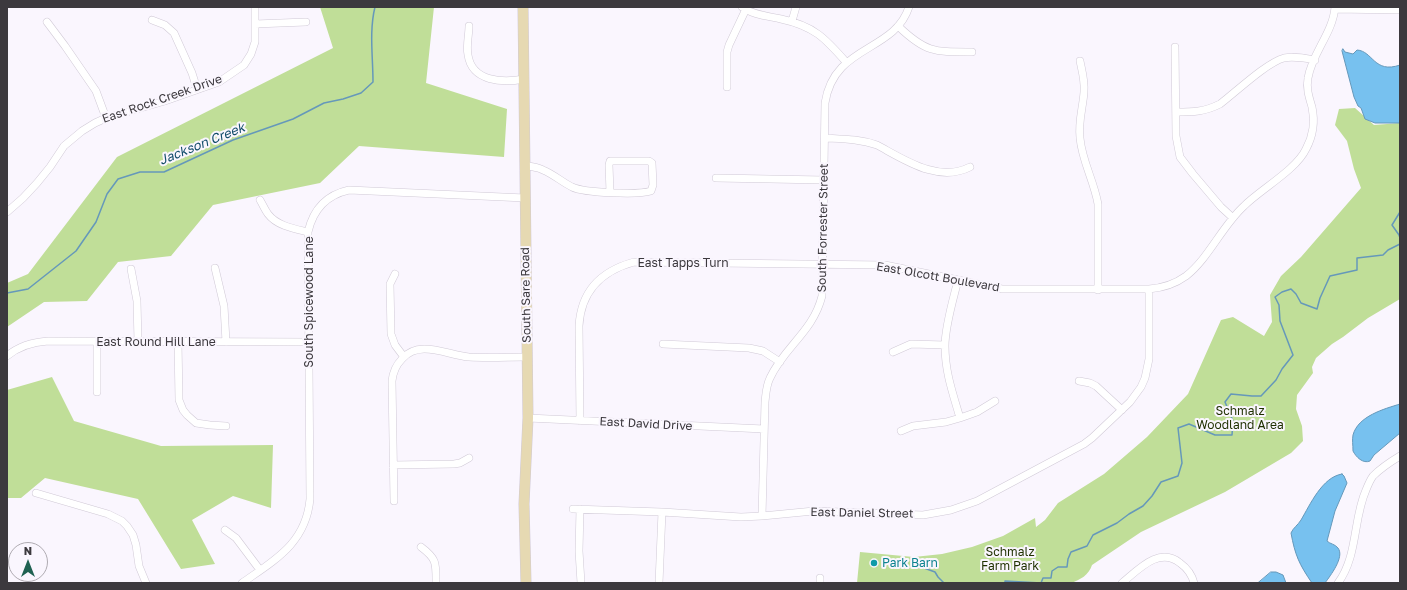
<!DOCTYPE html>
<html>
<head>
<meta charset="utf-8">
<style>
	body { margin:0 }
	#map { position:relative; width:1407px; height:590px; overflow:hidden; background:#faf6fe; font-family:"Golos Text",sans-serif }
	canvas { display:block }
	.frame { position:absolute; inset:0; border:8px solid #3c393e; pointer-events:none }
	.north { position:absolute; left:8px; top:542px; width:40px; height:40px; box-sizing:border-box; background:#faf6fe; border:1px solid #aeaab1; border-radius:50%; rotate:0deg; font-size:11px; font-weight:700; line-height:16px; text-align:center; color:#3c393e }
	.north::after { content:''; display:block; margin:auto; width:14px; height:18px; background:#206252; clip-path:polygon(50% 0,100% 100%,50% 72%,0 100%) }
</style>
</head>
<body>
<div id="map">
<canvas width="1407" height="590"></canvas>
<div class="frame"></div>
<div class="north">N</div>
</div>
<script>
const g = document.querySelector('canvas').getContext('2d');
g.lineJoin = 'round';
function paint(path, color) {
  g.fillStyle = color;
  g.fill(path, 'evenodd');
}
function stroke(path, color, width, dash) {
  g.strokeStyle = color;
  g.lineWidth = width;
  g.lineCap = dash ? 'butt' : 'round';
  g.setLineDash(dash || []);
  g.stroke(path);
}
function write(font, color, halo, rows, align = 'center') {
  g.font = font + ' "Golos Text",sans-serif';
  g.lineWidth = 4;
  g.setLineDash([]);
  g.textBaseline = 'middle';
  g.strokeStyle = halo;
  g.fillStyle = color;
  for (const [text, x, y, turn = 0] of rows) {
    g.save();
    g.translate(x, y);
    g.rotate((+turn || 0) * Math.PI / 180);
    g.textAlign = isNaN(turn) ? turn : align;
    if (halo) g.strokeText(text, 0, 0);
    g.fillText(text, 0, 0);
    g.restore();
  }
}
const green = new Path2D(`
	M320,7H434L426,83L507,109L504,157L359,146L320,183L213,205L171,256L118,262L87,301L44,302L7,327V283L28,274L117,157L333,48Z
	M1355,108L1374,125L1400,123V299L1368,318L1343,337L1332,344L1316,358L1312,367L1313,373L1297,395L1296,409L1302,426L1303,441L1291,453L1225,492L1141,532L1092,565C1089,575 1080,580 1071,583H857L860,552L914,557L942,554L972,547L1003,536L1035,518L1036,527L1045,520L1058,503L1104,474L1147,437L1188,394L1221,320L1233,317L1264,336L1272,322L1270,295L1281,276L1301,257L1361,188L1354,169L1347,141L1335,125L1339,109Z
	M52,377L74,421L161,446L273,445L271,508L233,496L192,520L215,564L181,569L138,499L45,478L21,498H7V390Z`);
const water = new Path2D(`
	M1343,49L1345,52L1353,54L1357,50C1373,51 1374,74 1400,65V123H1375L1365,119L1361,108L1358,106L1354,97L1342,51Z
	M1400,404V433L1374,455L1370,461C1363,464 1356,457 1353,451C1353,445 1352,440 1353,435C1358,416 1384,409 1400,404Z
	M1342,474L1344,476L1347,483L1335,511L1327,541C1330,544 1335,544 1338,548C1345,557 1330,576 1325,583H1312C1299,564 1295,555 1291,533C1293,528 1298,525 1301,520C1310,505 1322,477 1342,474Z
	M1271,572H1276L1283,575L1286,583H1258Z`);
const stream = new Path2D(`
	M1400,212L1392,225L1399,235L1400,238
	M7,293L28,289L76,251L96,222L107,194L118,179L140,172H164L233,140L293,119L324,103L343,99L361,93L373,82C373,57 369,31 375,7
	M919,565L924,568L935,572L938,577L944,583
	M1005,583V581L1041,583L1043,578H1051L1052,571L1058,567H1067L1068,559L1071,552L1087,546L1093,535L1117,523L1129,514L1143,506L1152,496L1161,482L1178,476L1182,463L1178,428L1189,424L1215,435H1232L1233,421L1225,402L1231,394L1252,396H1261L1276,380L1282,369L1293,355L1280,321L1279,305L1275,297L1282,292L1291,289L1296,294L1301,303L1317,309L1320,298L1330,276L1357,270V258L1383,255L1388,250L1400,244`);
const minor = new Path2D(`
	M742,7C753,15 768,16 781,19C814,26 825,38 846,62
	M1335,9L1400,10
	M152,20L165,25L174,33L192,73L197,89
	M792,21L796,7
	M47,22L65,46L96,91L106,118
	M255,24L306,22
	M469,26C469,35 466,46 468,55C472,82 503,83 524,79
	M898,26C926,53 935,52 972,52
	M1175,47L1176,136L1180,157L1193,174L1221,207L1233,218
	M1080,61C1082,71 1085,81 1084,92C1083,107 1078,122 1080,138C1082,161 1094,181 1098,204V290
	M727,87V52L729,45L746,9
	M1176,112C1193,112 1204,112 1220,104C1236,92 1266,63 1284,58C1294,56 1304,58 1315,60
	M825,138C843,139 860,139 877,145C905,160 938,183 970,167
	M525,165C531,167 538,167 543,170C553,174 562,182 572,187C585,193 638,195 651,191L653,185L652,163L649,161H610L609,165L610,192
	M716,178L824,180
	M260,200C263,205 265,210 268,214C277,226 295,229 308,232
	M7,212L23,198L37,183L50,167L64,146L82,131L95,123L106,118L165,101L219,82L244,65L251,54L255,42V7
	M215,268L224,306L226,342
	M131,269L137,301L138,342
	M395,274L390,284L391,334L395,345L404,357
	M958,280C953,300 945,326 945,346C945,372 953,394 960,418
	M97,342V392
	M178,342L179,400L183,410L187,415L196,423L210,425L226,426
	M663,344L749,348L763,351L780,362
	M893,352L911,344L945,345
	M7,356C19,346 33,342 48,341L309,342
	M1079,381L1090,383L1096,386L1122,410
	M528,418L764,429
	M580,421L579,326C581,291 601,271 634,262L885,265L1002,289H1149C1162,288 1175,284 1186,276C1209,258 1222,226 1244,206C1261,189 1296,170 1306,149C1313,136 1315,121 1312,107C1309,97 1306,88 1308,78C1312,53 1333,33 1335,7
	M901,431L913,426L946,422L960,418L977,412L995,401
	M393,465L454,464L460,463L469,458
	M36,493L108,514L122,521L127,526L133,535L136,545L139,566L146,583
	M394,501L392,381C393,372 396,365 402,359C419,339 447,355 469,357C488,358 508,357 527,357
	M573,509L662,512L741,517L762,516L814,511L923,515L951,510L977,501L1084,444L1092,438L1130,402L1141,387L1145,378L1149,359V289
	M580,509L579,551L581,583
	M762,516L765,402C766,394 766,386 770,378C784,347 813,332 822,296L825,103C834,44 894,53 909,7
	M225,530L236,538L260,570
	M421,547C437,559 436,563 436,583
	M242,583C275,560 306,543 310,499L308,232C313,210 326,195 349,190L525,198
	M659,583L662,512
	M820,583V578
	M1122,583C1138,570 1159,546 1180,563C1187,568 1192,575 1194,583
	M1338,583C1358,556 1353,519 1366,490C1368,485 1370,480 1373,476C1381,468 1390,462 1400,456`);
const secondary = new Path2D(`
	M523,7L528,418L524,504L526,583`);
const markers = [
	[874,563,4,"#0f9aa8"]
];
const streetNames = [
	["East Rock Creek Drive",162,99,-19],
	["South Forrester Street",823,228,-89],
	["East Tapps Turn",683,263],
	["East Olcott Boulevard",938,277,10],
	["South Sare Road",526,295,-91],
	["South Spicewood Lane",309,302,-90],
	["East Round Hill Lane",156,342],
	["East David Drive",646,424,3],
	["East Daniel Street",862,513,1]
];
const parkNames = [
	["Schmalz",1240,411],
	["Woodland Area",1240,425],
	["Schmalz",1010,552],
	["Farm Park",1010,566]
];
const cultureNames = [
	["Park Barn",882,563]
];
const waterNames = [
	["Jackson Creek",202,144,-22]
];
paint(green, '#c0de98');
paint(water, '#77c1ef');
stroke(water, '#6598ba', 1);
stroke(stream, '#6598ba', 1.5);
stroke(minor, '#d0c9d6', 8);
stroke(secondary, '#d0c9d6', 11);
stroke(minor, '#fff', 7);
stroke(secondary, '#e6d9b2', 10);
for (const [x, y, r, color] of markers) {
  const dot = new Path2D();
  dot.arc(x, y, r, 0, 2 * Math.PI);
  g.fillStyle = color;
  g.fill(dot);
  stroke(dot, '#faf6fe', 1.5);
}
write('12px', '#3c393e', '#faf6fe', streetNames);
write('12px', '#1f3000', '#faf6fe', parkNames);
write('12px', '#0d838f', '#faf6fe', cultureNames, 'left');
write('italic 13px', '#124c6a', '#faf6fe', waterNames);
</script>
</body>
</html>
